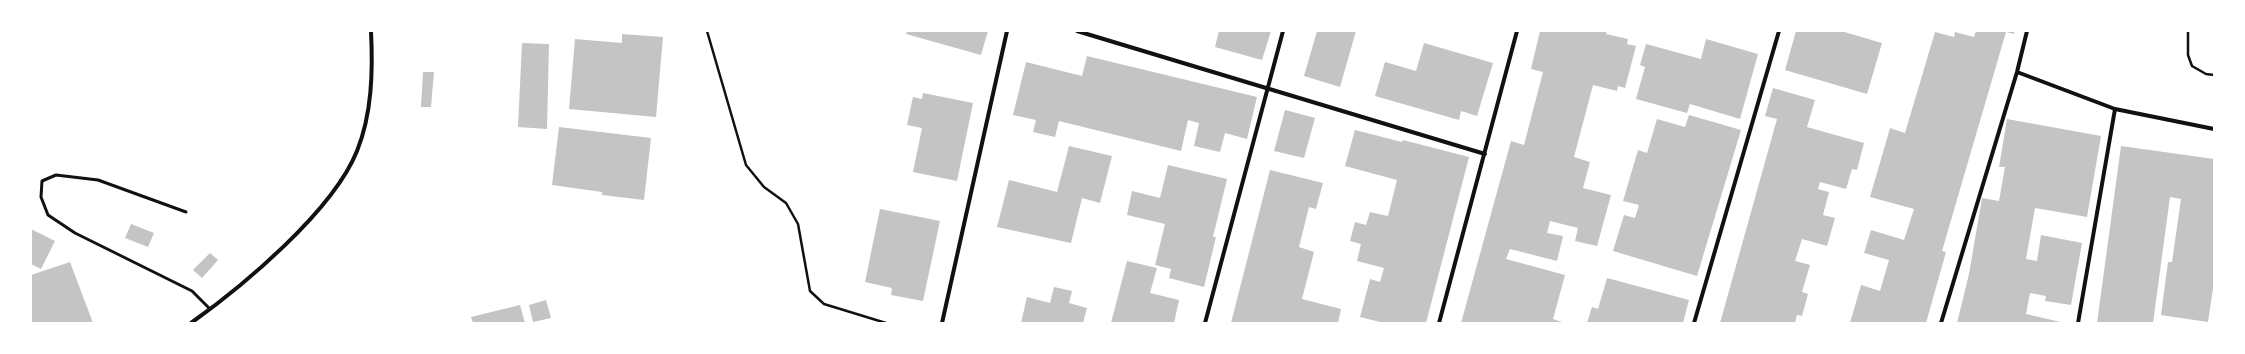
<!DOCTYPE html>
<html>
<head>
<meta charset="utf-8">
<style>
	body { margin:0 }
	#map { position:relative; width:2245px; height:354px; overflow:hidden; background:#fff; font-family:"DM Sans",sans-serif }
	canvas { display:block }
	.frame { position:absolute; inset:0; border:32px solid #fff; pointer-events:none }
</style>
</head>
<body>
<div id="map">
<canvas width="2245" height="354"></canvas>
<div class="frame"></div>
</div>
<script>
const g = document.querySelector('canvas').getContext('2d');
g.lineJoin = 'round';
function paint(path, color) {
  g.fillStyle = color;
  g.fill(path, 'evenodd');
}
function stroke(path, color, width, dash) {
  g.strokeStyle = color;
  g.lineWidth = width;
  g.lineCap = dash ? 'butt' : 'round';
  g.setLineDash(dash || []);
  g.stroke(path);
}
const building = new Path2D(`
	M907,31H988L981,55L906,34Z
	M1219,31H1271L1262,60L1215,47Z
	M1317,31H1356L1340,87L1304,76Z
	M1540,31H1607L1606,34L1628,39L1627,44L1636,46L1625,88L1618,86L1617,91L1593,85L1574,157L1590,162L1583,188L1611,195L1597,246L1575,241L1578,228L1550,221L1547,233L1563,236L1557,261L1510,249L1506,259L1565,275L1553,319L1565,323H1461L1511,141L1524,145L1543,72L1531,69Z
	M1796,31H1841L1882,43L1867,94L1785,70Z
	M1976,31H2015L2014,34L2006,32L1942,251L1946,252L1926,323H1850L1861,285L1880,291L1889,260L1864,253L1871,230L1904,240L1914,209L1870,197L1890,128L1905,133L1935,32L1954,37L1955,32L1974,37Z
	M622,34L663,37L656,117L569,109L575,39L622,43Z
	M1706,39L1758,54L1740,119L1690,104L1687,113L1636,99L1645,67L1640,65L1646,44L1701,59Z
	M522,43L549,44L547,129L518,127Z
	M1424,43L1493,63L1477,116L1461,111L1459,120L1375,96L1385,62L1416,71Z
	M1087,56L1257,97L1247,139L1225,133L1220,152L1194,146L1199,123L1188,120L1181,151L1059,121L1055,137L1033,132L1036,120L1013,115L1026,62L1082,76Z
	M423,72H434L431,107H421Z
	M1773,88L1815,100L1807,127L1864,143L1857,170L1852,169L1846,189L1820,182L1818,189L1829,192L1823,215L1835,218L1827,246L1802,239L1795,261L1810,265L1802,292L1808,294L1802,316L1797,315L1795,323H1720L1777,119L1765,116Z
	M923,93L973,103L957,181L913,172L922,128L907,125L913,97L922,99Z
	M1285,110L1315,118L1304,158L1274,151Z
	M1689,115L1741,130L1697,276L1613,251L1624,215L1635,218L1639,205L1623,201L1638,150L1647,153L1657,119L1685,127Z
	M2007,119L2101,136L2087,217L2035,208L2026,259L2037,261L2041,235L2082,243L2071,305L2045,301L2046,296L2030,293L2026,314L2065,323H1957L1969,274L1982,198L1999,201L2005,167H1999Z
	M559,127L651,138L644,200L602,195V192L552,185Z
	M1355,130L1402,142L1403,140L1469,157L1426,323H1384L1360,317L1370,279L1380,282L1384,268L1357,261L1361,244L1350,241L1355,222L1366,225L1370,212L1388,216L1397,180L1345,166Z
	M1069,146L1112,156L1100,203L1082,198L1071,243L997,227L1009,180L1057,192Z
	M2121,146L2214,159V282L2208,322L2161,315L2168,262H2172L2181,199L2170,197L2153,323H2097Z
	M1168,165L1227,179L1213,237H1216L1204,287L1169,278L1171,269L1155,265L1165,224L1127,215L1132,191L1160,198Z
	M1270,170L1323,183L1316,209L1309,207L1299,247L1314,252L1302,299L1341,309L1338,323H1231Z
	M880,209L940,221L923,301L891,295L892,288L865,282Z
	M131,224L154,233L148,247L125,238Z
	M31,229L55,241L41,269L31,264Z
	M210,253L218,260L202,278L193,270Z
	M1127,261L1157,268L1150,293L1179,300L1174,323H1111Z
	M70,262L93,323H31V275Z
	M1607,278L1689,300L1683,323H1587L1592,307L1598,309Z
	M1054,287L1072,291L1069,303L1087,308L1083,323H1021L1027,297L1050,303Z
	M546,300L551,318L533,322L529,305Z
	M520,305L525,323H473L471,317Z`);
const path = new Path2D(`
	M707,31L746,165L764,187L786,203L798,224L810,291L824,304L886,323
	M2188,31V55L2192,66L2206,74L2214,75`);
const service = new Path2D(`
	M186,212L98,180L56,175L42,181L41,197L48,215L75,233L192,291L210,309`);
const minor = new Path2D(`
	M1077,31L1485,154
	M2017,72L2115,109L2214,129
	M191,323C243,286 333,211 357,151C372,114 373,71 371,31
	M942,323L1007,31
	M1205,323L1283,31
	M1439,323L1517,31
	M1694,323L1779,31
	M1941,323L2017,72L2027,31
	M2078,323L2115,109`);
paint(building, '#c4c4c4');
stroke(path, '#111', 2.5);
stroke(service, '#111', 3);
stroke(minor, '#111', 4);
</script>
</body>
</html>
